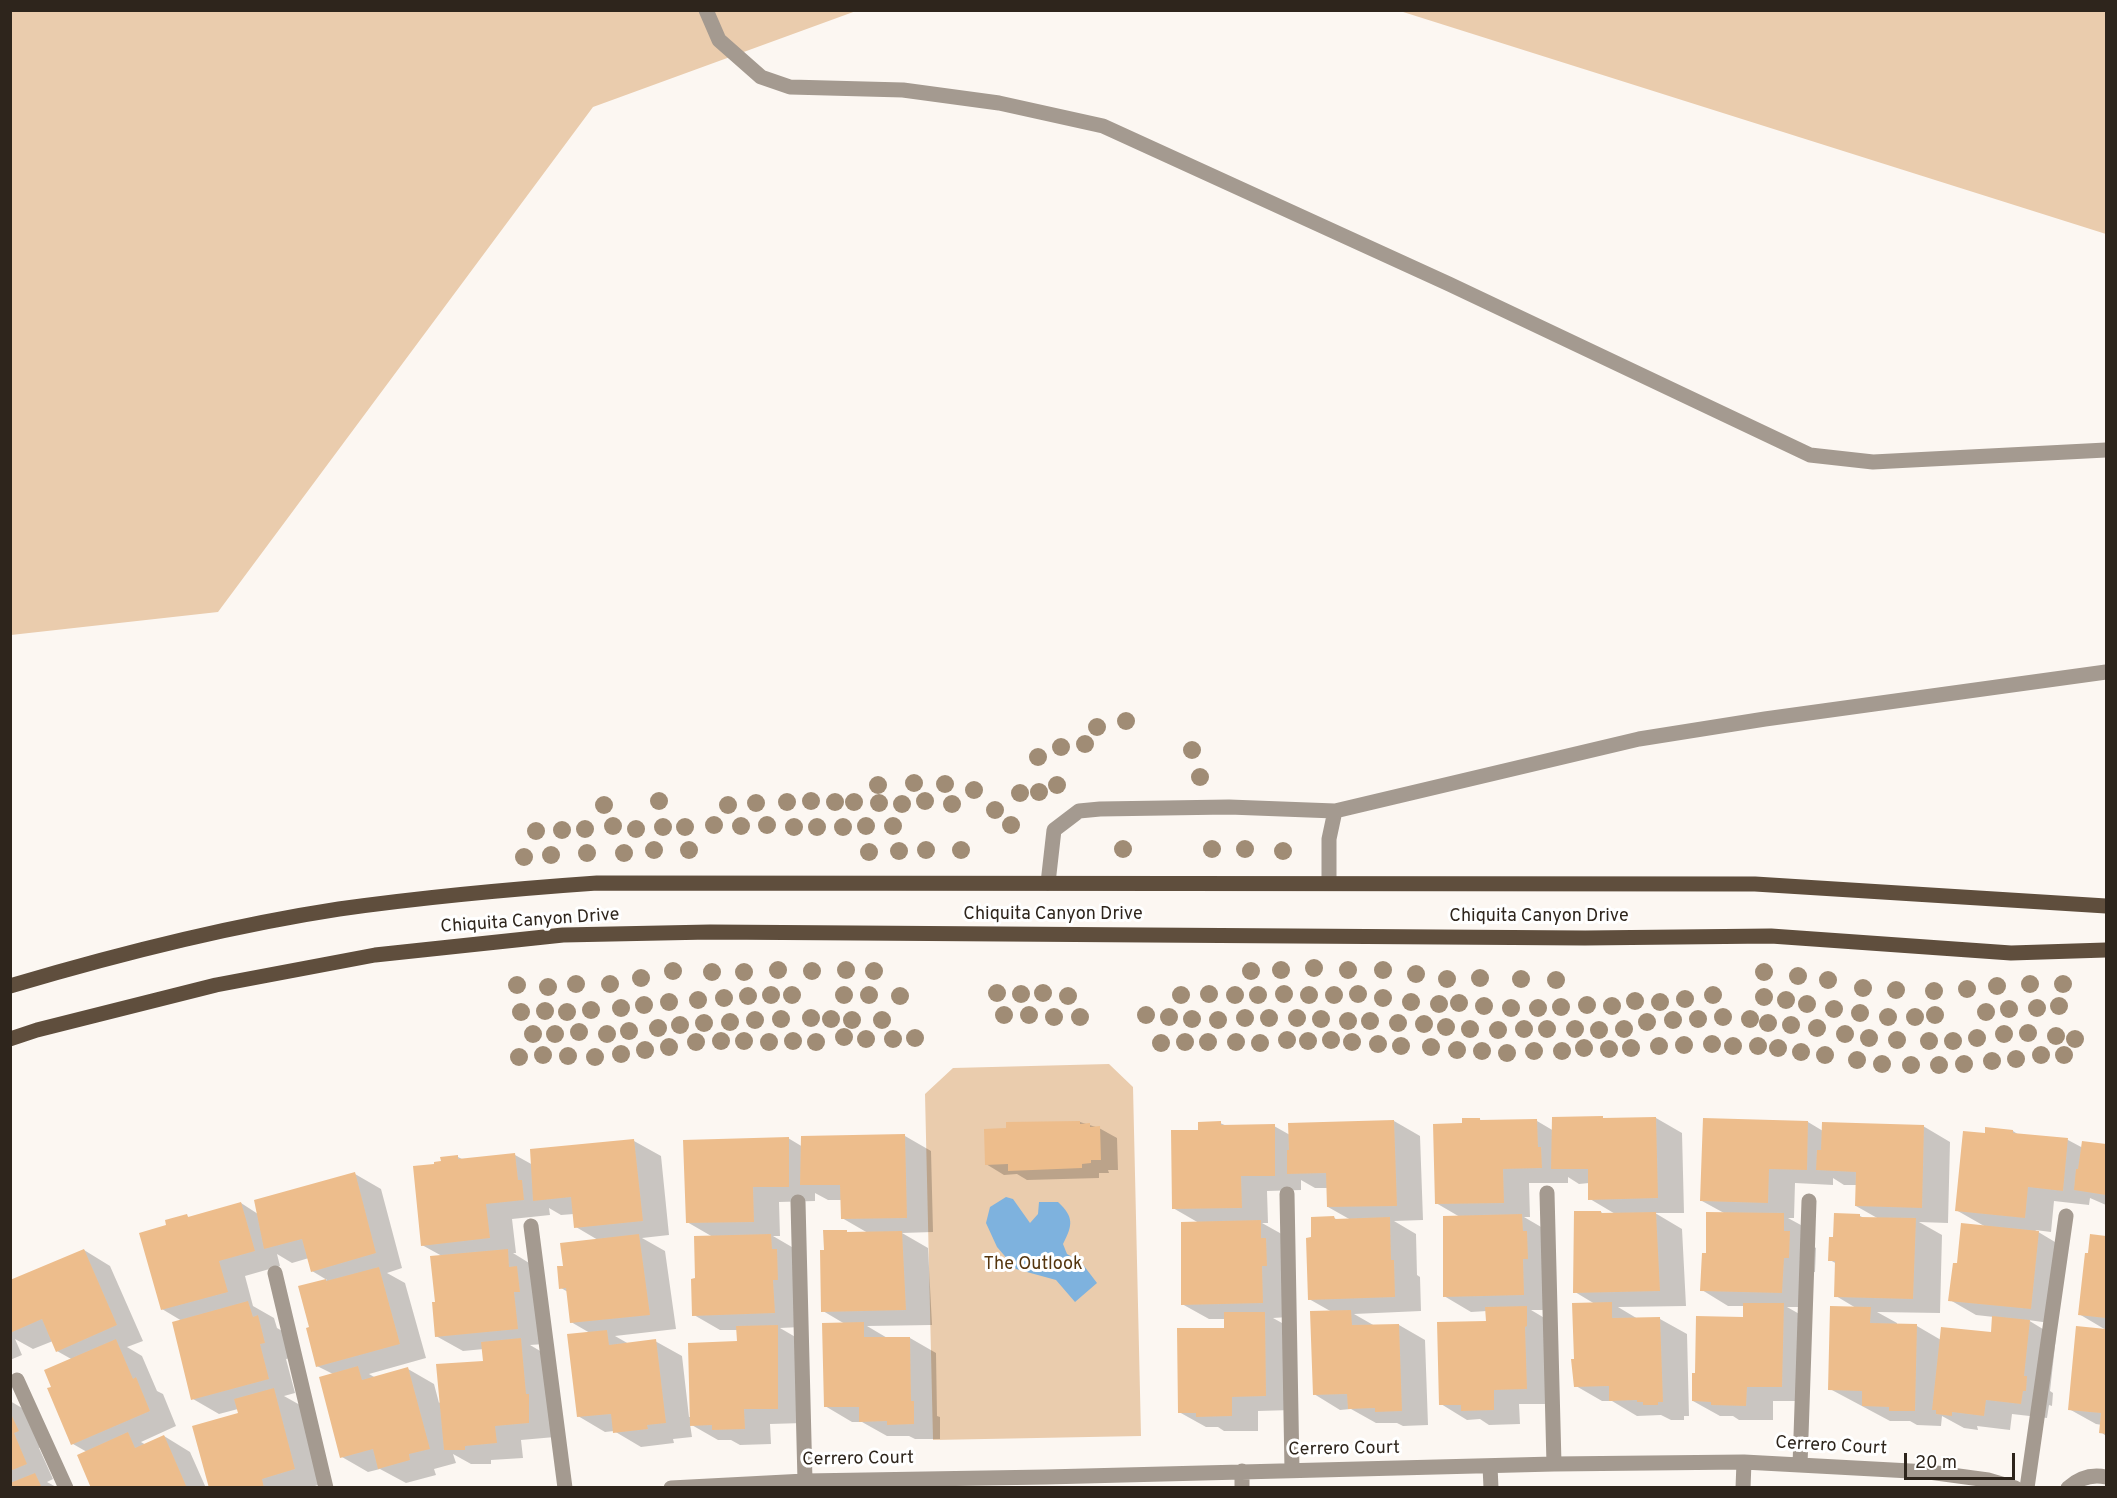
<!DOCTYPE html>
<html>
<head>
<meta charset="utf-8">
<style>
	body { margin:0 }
	#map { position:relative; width:2117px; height:1498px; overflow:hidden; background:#fcf7f2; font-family:Overpass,sans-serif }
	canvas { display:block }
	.frame { position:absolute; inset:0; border:12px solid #2e251c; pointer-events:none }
	.scale { position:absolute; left:1904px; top:1453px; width:111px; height:27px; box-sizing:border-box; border:3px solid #2e251c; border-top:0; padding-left:8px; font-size:18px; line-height:21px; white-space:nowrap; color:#2e251c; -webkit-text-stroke:4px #fff; paint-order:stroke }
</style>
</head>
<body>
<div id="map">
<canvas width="2117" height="1498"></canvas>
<div class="frame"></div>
<div class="scale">20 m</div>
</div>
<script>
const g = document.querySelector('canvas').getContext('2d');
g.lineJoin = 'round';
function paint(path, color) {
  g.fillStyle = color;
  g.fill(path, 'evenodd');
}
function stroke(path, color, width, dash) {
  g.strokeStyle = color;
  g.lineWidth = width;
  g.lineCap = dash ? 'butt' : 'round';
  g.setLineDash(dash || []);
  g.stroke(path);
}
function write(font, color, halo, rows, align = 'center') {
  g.font = font + ' Overpass,sans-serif';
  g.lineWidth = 6;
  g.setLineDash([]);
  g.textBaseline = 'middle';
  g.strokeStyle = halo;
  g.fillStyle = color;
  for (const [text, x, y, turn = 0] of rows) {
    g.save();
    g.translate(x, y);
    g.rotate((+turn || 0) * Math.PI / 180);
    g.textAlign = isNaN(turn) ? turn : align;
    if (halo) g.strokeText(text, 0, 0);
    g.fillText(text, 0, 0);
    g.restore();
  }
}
const green = new Path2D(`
	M10,11H856L593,107L218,612L11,635Z
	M1400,11H2106V234Z
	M1109,1064L1133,1087L1141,1436L933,1440L925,1094L953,1068Z`);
const water = new Path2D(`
	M1006,1197L1013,1199L1030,1223L1038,1214L1039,1202H1058C1074,1217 1073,1225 1063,1244L1067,1254L1081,1262L1097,1283L1075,1302L1056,1280L1016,1269L997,1247L986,1223L990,1207Z`);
const shadow = new Path2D(`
	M1656,1118L1682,1133L1684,1213H1655L1682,1229L1686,1306L1618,1307L1638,1319H1660L1687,1334L1689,1416H1684V1420H1671L1661,1415L1637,1416L1612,1401H1602L1576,1386L1575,1360L1595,1304L1575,1292L1601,1212L1605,1215H1617L1590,1199L1589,1183L1579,1184L1568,1177V1183H1529L1530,1217H1524L1548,1231L1550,1310H1531L1553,1323V1404H1519L1520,1424L1489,1425L1480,1419L1467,1420L1441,1404L1487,1322V1311L1471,1312L1444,1296L1460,1217L1436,1203L1463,1125L1479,1119L1484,1122L1537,1121L1554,1131Z
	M1394,1121L1420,1136L1423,1220L1394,1221L1416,1234L1417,1275L1420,1277L1421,1311L1354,1314L1375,1326L1399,1325L1425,1340L1428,1425L1403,1426L1397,1423H1376L1351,1409L1340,1410L1314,1394L1332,1312L1309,1299L1313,1239L1334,1218L1338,1220H1351L1328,1207V1188H1315L1301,1180V1190L1267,1191L1268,1223H1262L1287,1237L1289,1317L1273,1318L1291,1328L1292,1410L1258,1411V1431H1224L1218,1427H1206L1179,1412L1225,1330V1319H1209L1182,1304L1199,1223L1173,1208L1199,1131L1220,1123L1227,1126H1274L1290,1135Z
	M1080,1122L1099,1128L1117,1138L1118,1170H1108L1109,1173H1099V1178L1027,1180L1017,1174L1004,1175L986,1164Z
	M1808,1122L1823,1131L1923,1126L1950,1142L1948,1223L1919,1222L1942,1235L1940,1313L1877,1312L1897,1323V1325L1917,1326L1941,1340L1992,1334L1994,1317L1976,1315L1950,1300L1958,1265L1986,1227L1956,1210L1986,1135L2013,1131L2019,1135L2068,1140L2083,1148V1143L2106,1145V1205L2090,1198L2089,1205L2054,1201L2051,1232L2035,1230L2065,1248L2057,1324L2028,1320L2056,1337L2050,1391L2053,1393L2052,1406L2049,1405L2047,1418L2012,1414L2010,1430L1977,1426L1978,1430L1964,1428L1942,1416L1941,1426L1917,1425L1910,1421H1890L1830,1389L1856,1308L1836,1296L1837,1264L1830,1260L1835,1239L1860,1216L1864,1218L1879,1219L1856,1206L1857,1185H1844L1833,1178V1185L1795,1183L1794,1218H1788L1810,1230V1244L1816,1248L1815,1272H1810L1808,1307H1787L1810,1320L1808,1401H1773V1420H1739L1733,1416H1720L1693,1401L1697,1374L1745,1319V1306H1728L1702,1290L1707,1255L1724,1213L1702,1201Z
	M905,1136L931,1151L933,1232L902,1233L928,1248L932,1325L867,1326L889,1339L910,1338L936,1353L937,1416L940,1417V1439H915L909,1436H887L862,1422H852L825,1406L845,1324L823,1311L825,1251L846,1231L850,1234L868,1233L842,1218V1200H828L815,1193V1201L779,1202L780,1236H773L797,1250L801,1327L780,1328L804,1342V1423L770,1424L771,1444L740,1445L731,1440H718L690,1424L692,1437L673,1439L674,1443L641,1447L614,1431L605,1432L578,1416L590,1333L571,1322L568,1292L561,1288L564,1267L598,1240L576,1227L574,1214L561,1215L549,1208L550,1215L512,1219L516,1253H513L534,1266L544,1344L530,1345L547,1355L555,1437L521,1440L523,1458L491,1460V1464H471L453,1454L456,1463L434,1469L436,1475L406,1483L380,1469L368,1472L342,1457L333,1374L317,1366L311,1328L300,1287L327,1280L312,1271L309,1258L292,1263L277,1254L280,1266L245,1276L253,1306L274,1318L277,1328L284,1332L291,1358L286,1359L295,1393L284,1396L300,1405L321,1484L309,1488H210L240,1414L238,1409L219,1414L193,1399L182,1321L162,1309L168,1226L187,1216L190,1218L241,1203L258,1214L355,1174L381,1189L402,1268L387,1273L405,1283L426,1358L369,1374L376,1378L408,1369L434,1384L439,1403L485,1362L484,1349L463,1351L436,1336V1303L442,1256L422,1245L436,1165L458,1157L464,1160L515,1155L533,1165L634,1141L661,1156L669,1235L642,1238L665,1251L676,1329L615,1336L629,1344L655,1341L682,1356L689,1417H691L738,1343L737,1330H720L694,1315L697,1280L713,1237L687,1222L788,1138L803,1147Z
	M2091,1236L2106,1237V1330L2079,1314Z
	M84,1250L110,1266L143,1341L127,1347L142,1356L157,1391L163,1394L176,1426L141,1442L146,1445L164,1436L190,1452L206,1488H93L87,1452L73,1444L53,1387L73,1360L57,1351L53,1341L33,1349L15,1339L22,1355L10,1360V1282Z
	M2077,1328L2106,1331V1436L2101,1432L2102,1425L2096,1424L2069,1409Z
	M10,1401L22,1408L44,1446L39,1448L53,1479L47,1482L58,1488H10Z`);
const building = new Path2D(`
	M1603,1116V1118L1656,1117L1658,1198L1588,1200V1169H1551L1552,1117Z
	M1462,1118H1480V1120L1537,1119L1538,1147H1541L1542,1168L1503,1169L1504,1203L1435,1204L1433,1124L1462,1123Z
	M1703,1118L1808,1121L1807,1170L1769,1169L1768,1203L1700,1201Z
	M1394,1120L1397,1206L1327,1207L1326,1173L1287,1174V1150H1289L1288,1123Z
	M1080,1121V1124L1090,1123V1127L1100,1126L1101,1160H1091V1163L1082,1164V1168L1008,1171V1164L985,1165L984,1129L1006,1128V1122Z
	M1221,1121V1125L1275,1124V1176H1241L1242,1208L1172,1209L1171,1130H1198V1122Z
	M1822,1122L1924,1125L1922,1208L1855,1206L1856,1172L1816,1170L1817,1150H1821Z
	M1985,1127L2013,1130V1133L2068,1138L2063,1191L2028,1187L2025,1218L1955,1211L1963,1131L1985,1133Z
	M905,1134L907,1218L841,1219L840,1185H800L801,1136Z
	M789,1137V1187H753L754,1222L686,1223L683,1140Z
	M634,1139L643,1221L574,1228L571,1197L533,1201L530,1149Z
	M2082,1141L2106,1144V1195L2074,1190L2076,1169H2078Z
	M515,1153L518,1180H522L524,1200L486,1204L490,1238L421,1246L413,1166L434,1164V1162L441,1161L440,1157L458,1155V1159Z
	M355,1172L376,1253L311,1272L302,1239L264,1249L254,1200Z
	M241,1202L255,1251L219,1261L228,1292L161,1310L139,1233L166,1225L165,1220L187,1214L188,1217Z
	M1574,1211H1601V1213L1656,1212L1660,1291L1573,1293Z
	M1706,1212L1784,1213V1231H1790L1789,1258H1784L1782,1293L1700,1291L1702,1253H1706Z
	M1834,1213L1860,1214V1217L1916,1218L1913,1299L1834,1297L1835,1261H1828L1829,1237H1833Z
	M1522,1214L1523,1231H1527L1528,1259H1523L1524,1295L1443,1297V1216Z
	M1334,1216L1335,1219L1390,1217L1391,1260H1394L1395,1297L1308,1300L1306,1238L1311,1237V1217Z
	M1261,1220V1238H1266L1267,1266H1262L1263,1303L1181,1305V1222Z
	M1961,1223L2039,1231L2031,1309L1948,1301L1953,1263H1957Z
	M823,1230H847V1232L902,1231L906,1310L821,1312L820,1250H824Z
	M639,1234L650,1315L570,1323L566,1288L559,1289L557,1266H563L560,1243Z
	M771,1234L772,1249H777L778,1280H773L775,1313L692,1316L691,1279L695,1278L694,1236Z
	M2090,1234L2106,1236V1318L2078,1315L2085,1253H2088Z
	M84,1249L117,1325L56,1352L42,1319L10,1333V1280Z
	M508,1249L509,1267L517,1266L520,1292H514L518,1329L435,1337L432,1302H435L430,1256Z
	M379,1267L400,1344L316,1367L306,1328L309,1327L298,1286L326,1279V1281Z
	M248,1301L253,1317L258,1315L265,1343L260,1344L269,1379L191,1400L172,1322Z
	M1612,1302V1318L1660,1317L1663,1402H1658V1405H1643V1402H1637V1400L1609,1401V1386L1574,1387L1571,1359H1574L1572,1303Z
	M1743,1303H1784L1782,1387H1747L1746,1406L1711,1405V1402L1692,1401V1373H1695L1696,1316L1743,1317Z
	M1527,1306V1326L1525,1327L1527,1389L1494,1390V1410L1461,1411V1405H1439L1437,1322L1486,1321L1485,1307Z
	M1830,1306L1871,1307L1870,1323L1917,1324L1915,1411H1889V1407L1862,1406V1391L1828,1390Z
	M1351,1310L1352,1325L1399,1324L1402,1411L1375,1412V1408L1348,1409L1347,1394L1313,1395L1310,1311Z
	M1224,1312H1265L1266,1396L1232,1397V1416L1196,1417V1413H1178L1177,1328H1224Z
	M1992,1316L2030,1320L2024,1376H2027L2026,1391H2023L2021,1404L1986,1400L1984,1416L1952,1412V1416L1936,1414V1410H1932L1941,1327L1991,1332Z
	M864,1322V1337H910L911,1401H914V1424L887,1425V1421L859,1422V1407H824L822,1323Z
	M778,1325V1409H744L745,1429L712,1430V1425L690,1426L688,1343L737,1341L736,1326Z
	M2076,1326L2106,1329V1434L2099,1433L2101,1413L2068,1410Z
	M607,1330L609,1345L656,1339L666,1423L647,1425L648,1429L613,1433L611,1414L577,1417L567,1334Z
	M521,1338L526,1394H529V1423L495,1426L497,1443L465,1446V1450H444L436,1364L483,1361L481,1342Z
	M116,1339L133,1379L136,1377L150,1411L71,1445L47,1388L51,1387L44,1370Z
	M358,1366L362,1380L408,1367L430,1449L409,1454L410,1460L378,1469L373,1449L340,1458L319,1377Z
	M274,1388L295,1469L262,1479L264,1488H209L192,1426L238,1413L234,1399Z
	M10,1412L19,1431L14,1433L27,1464L10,1471Z
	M128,1432L135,1448L164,1435L187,1488H91L77,1455Z
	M35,1473L42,1488H10V1483Z`);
const minor = new Path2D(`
	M706,10L719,40L761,77L790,87L903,90L999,103L1103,126L1449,284L1810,455L1873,462L2106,450
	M1048,883L1054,830L1079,811L1100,809L1229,807L1335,811L1639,739L1765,719L2106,672
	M1329,883V839L1335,811
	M1547,1193L1554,1464
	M1287,1194L1292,1470
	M798,1202L805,1481
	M531,1226L565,1488
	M275,1273L326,1488
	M17,1380L66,1488
	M1800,1465L1809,1201
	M1490,1466L1491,1488
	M1242,1471V1488
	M671,1488L805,1481L1046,1477L1554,1464L1744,1462L1929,1472L1988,1480L2015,1488
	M1743,1488L1744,1462
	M2027,1488L2066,1216
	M2068,1488C2079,1478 2092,1474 2106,1477`);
const major = new Path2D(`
	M10,986C118,954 228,926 339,909C425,897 511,889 597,883L1755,884L2106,906
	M10,1039L37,1030L216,985L375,955L563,935L710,932L1585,938L1771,936L2011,953L2106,950`);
const trees = [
	[1126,721],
	[1097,727],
	[1085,744],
	[1061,747],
	[1192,750],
	[1038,757],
	[1200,777],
	[914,783],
	[945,784],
	[878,785],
	[1057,785],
	[974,790],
	[1039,792],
	[1020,793],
	[659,801],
	[811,801],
	[925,801],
	[787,802],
	[835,802],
	[854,802],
	[756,803],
	[879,803],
	[902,804],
	[952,804],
	[604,805],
	[728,805],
	[995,810],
	[714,825],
	[767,825],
	[1011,825],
	[613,826],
	[741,826],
	[866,826],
	[893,826],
	[663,827],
	[685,827],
	[794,827],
	[817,827],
	[843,827],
	[585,829],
	[636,829],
	[562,830],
	[536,831],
	[1123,849],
	[1212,849],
	[1245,849],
	[654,850],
	[689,850],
	[926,850],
	[961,850],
	[899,851],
	[1283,851],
	[869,852],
	[587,853],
	[624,853],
	[551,855],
	[524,857],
	[1314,968],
	[778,970],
	[846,970],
	[1281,970],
	[1348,970],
	[1383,970],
	[673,971],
	[812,971],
	[874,971],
	[1251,971],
	[712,972],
	[744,972],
	[1764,972],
	[1416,974],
	[1798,976],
	[641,978],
	[1480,978],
	[1447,979],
	[1521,979],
	[1556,980],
	[1828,980],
	[576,984],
	[610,984],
	[2030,984],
	[2063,984],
	[517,985],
	[1997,986],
	[548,987],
	[1863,988],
	[1967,989],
	[1896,990],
	[1934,991],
	[997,993],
	[1043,993],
	[1021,994],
	[1209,994],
	[1284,994],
	[1358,994],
	[771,995],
	[792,995],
	[844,995],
	[869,995],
	[1181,995],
	[1235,995],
	[1258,995],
	[1309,995],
	[1334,995],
	[1713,995],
	[748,996],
	[900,996],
	[1068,996],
	[1764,997],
	[724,998],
	[1383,998],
	[1685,999],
	[698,1000],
	[1786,1000],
	[1635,1001],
	[669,1002],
	[1411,1002],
	[1660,1002],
	[1459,1003],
	[1439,1004],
	[1807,1004],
	[644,1005],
	[1587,1005],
	[1484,1006],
	[1612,1006],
	[2059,1006],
	[1561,1007],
	[621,1008],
	[1511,1008],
	[1538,1008],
	[2037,1008],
	[1834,1009],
	[2009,1009],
	[591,1010],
	[545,1011],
	[521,1012],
	[567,1012],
	[1986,1012],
	[1860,1013],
	[1004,1015],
	[1029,1015],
	[1146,1015],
	[1935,1015],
	[1054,1017],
	[1080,1017],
	[1169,1017],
	[1723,1017],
	[1888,1017],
	[1915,1017],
	[811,1018],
	[1245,1018],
	[1269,1018],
	[1297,1018],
	[781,1019],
	[831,1019],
	[1192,1019],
	[1321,1019],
	[1698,1019],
	[1750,1019],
	[755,1020],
	[852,1020],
	[882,1020],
	[1218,1020],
	[1673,1020],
	[1348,1021],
	[1370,1021],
	[730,1022],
	[1647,1022],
	[704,1023],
	[1398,1023],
	[1768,1023],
	[1424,1024],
	[680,1025],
	[1791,1025],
	[1446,1027],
	[658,1028],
	[1817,1028],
	[1470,1029],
	[1524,1029],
	[1547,1029],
	[1575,1029],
	[1624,1029],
	[1498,1030],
	[1599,1030],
	[629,1031],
	[579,1032],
	[2028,1033],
	[533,1034],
	[555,1034],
	[607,1034],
	[1845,1034],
	[2004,1034],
	[2056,1036],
	[844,1037],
	[915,1038],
	[1869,1038],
	[1977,1038],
	[866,1039],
	[893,1039],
	[2075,1039],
	[1287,1040],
	[1331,1040],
	[1897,1040],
	[721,1041],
	[744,1041],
	[793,1041],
	[1308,1041],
	[1929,1041],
	[1953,1041],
	[696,1042],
	[769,1042],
	[816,1042],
	[1185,1042],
	[1208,1042],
	[1236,1042],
	[1352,1042],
	[1161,1043],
	[1260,1043],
	[1378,1044],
	[1712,1044],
	[1684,1045],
	[1401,1046],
	[1659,1046],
	[1733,1046],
	[1758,1046],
	[669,1047],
	[1431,1047],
	[1584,1048],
	[1631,1048],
	[1778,1048],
	[1609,1049],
	[645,1050],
	[1457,1050],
	[1482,1051],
	[1534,1051],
	[1562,1051],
	[1801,1052],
	[1507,1053],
	[621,1054],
	[543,1055],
	[1825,1055],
	[2041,1055],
	[2064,1055],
	[568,1056],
	[519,1057],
	[595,1057],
	[2016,1059],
	[1857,1060],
	[1992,1061],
	[1882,1064],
	[1964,1064],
	[1911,1065],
	[1939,1065]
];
const streetNames = [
	["Chiquita Canyon Drive",1053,915],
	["Chiquita Canyon Drive",1539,917],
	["Chiquita Canyon Drive",530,922,-4],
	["Cerrero Court",1831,1447,3],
	["Cerrero Court",1344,1450,-1],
	["Cerrero Court",858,1460,-1]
];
const parkNames = [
	["The Outlook",1033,1265]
];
paint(green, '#eaccad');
paint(water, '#7eb2de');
paint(shadow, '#0003');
paint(building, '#edbd8c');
stroke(minor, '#a49a90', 15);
stroke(major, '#5f4e3d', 15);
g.fillStyle = '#a08c75';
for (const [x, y] of trees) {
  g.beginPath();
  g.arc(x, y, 9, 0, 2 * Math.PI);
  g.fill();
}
write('18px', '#2e251c', '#fff', streetNames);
write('18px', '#54350e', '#fff', parkNames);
</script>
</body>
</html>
